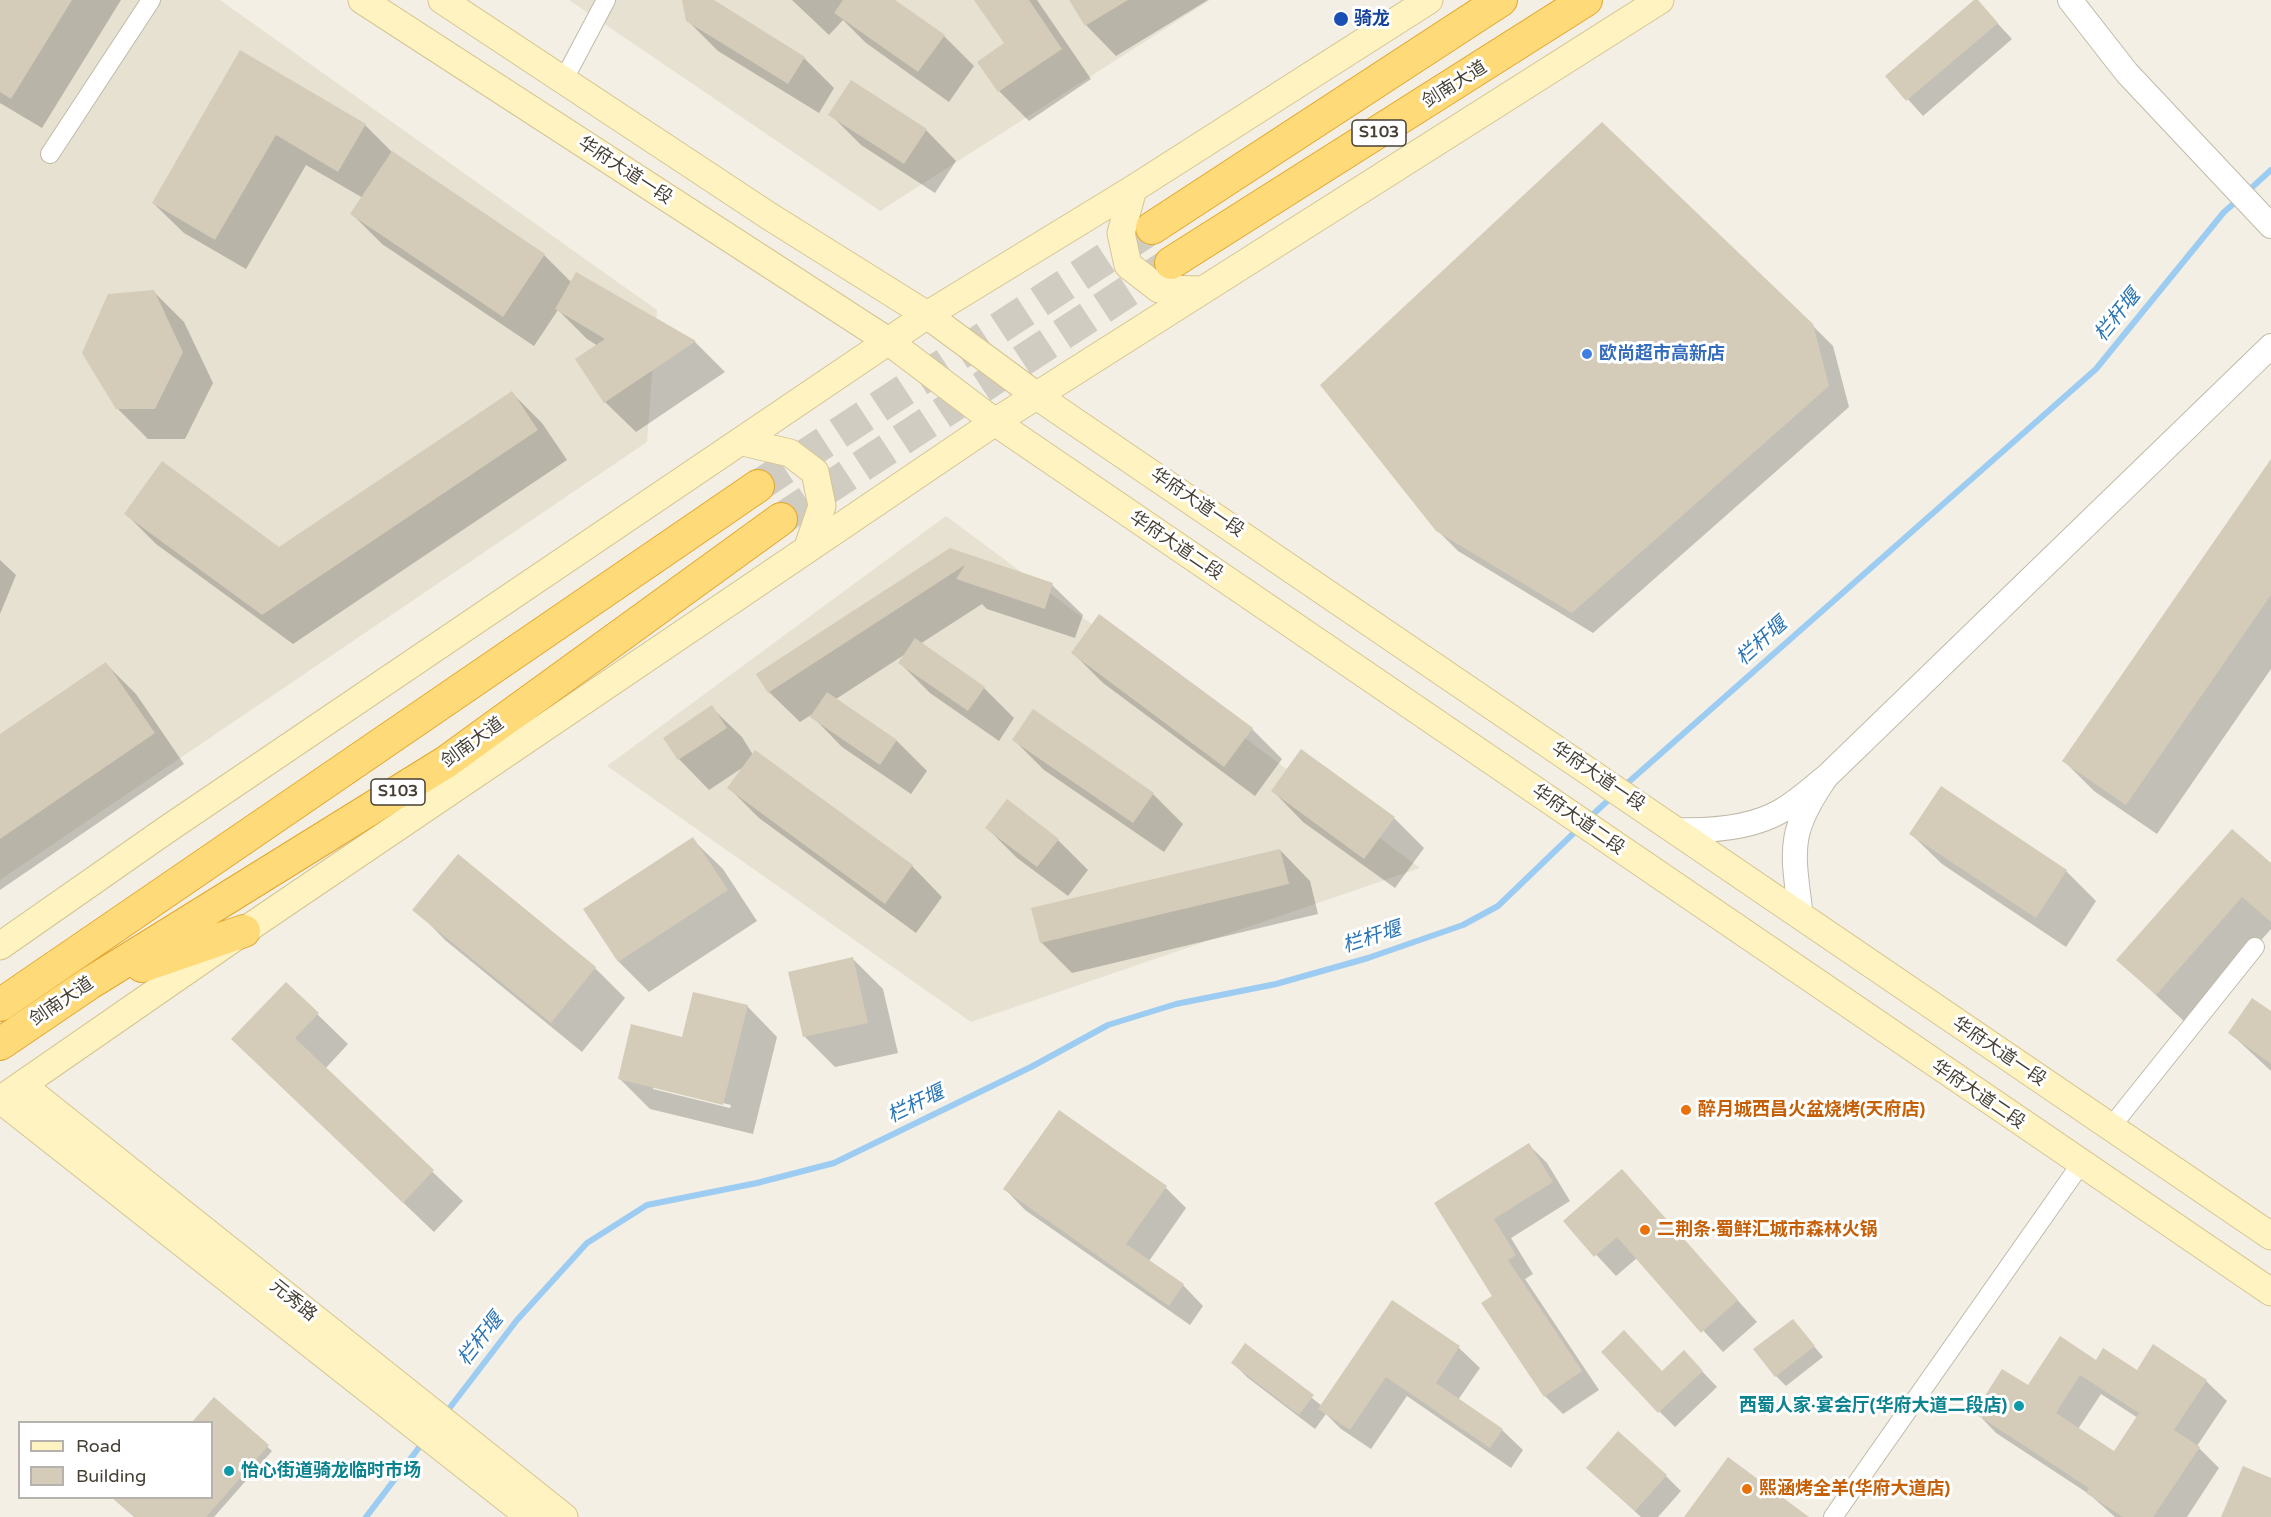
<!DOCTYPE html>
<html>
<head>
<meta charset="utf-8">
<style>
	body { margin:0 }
	#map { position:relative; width:2271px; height:1517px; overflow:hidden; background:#f3efe4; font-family:"Varela Round",sans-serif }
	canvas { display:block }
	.legend { position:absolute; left:18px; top:1421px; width:195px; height:78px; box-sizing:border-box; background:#fff; border:2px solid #b5b2ae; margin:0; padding:8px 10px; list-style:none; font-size:18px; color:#453f34 }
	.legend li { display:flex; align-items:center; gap:12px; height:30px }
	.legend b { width:30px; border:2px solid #b5b2ae }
</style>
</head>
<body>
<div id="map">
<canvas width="2271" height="1517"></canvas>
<ul class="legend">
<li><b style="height:8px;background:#fff3c1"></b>Road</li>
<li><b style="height:16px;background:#d4cbb9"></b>Building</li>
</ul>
</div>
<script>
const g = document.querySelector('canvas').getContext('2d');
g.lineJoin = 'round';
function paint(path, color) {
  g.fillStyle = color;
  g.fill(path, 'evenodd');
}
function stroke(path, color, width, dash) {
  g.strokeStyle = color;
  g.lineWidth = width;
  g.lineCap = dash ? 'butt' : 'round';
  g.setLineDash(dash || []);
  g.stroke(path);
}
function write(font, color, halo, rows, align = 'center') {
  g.font = font + ' "Varela Round","Noto Sans SC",sans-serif';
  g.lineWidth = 6;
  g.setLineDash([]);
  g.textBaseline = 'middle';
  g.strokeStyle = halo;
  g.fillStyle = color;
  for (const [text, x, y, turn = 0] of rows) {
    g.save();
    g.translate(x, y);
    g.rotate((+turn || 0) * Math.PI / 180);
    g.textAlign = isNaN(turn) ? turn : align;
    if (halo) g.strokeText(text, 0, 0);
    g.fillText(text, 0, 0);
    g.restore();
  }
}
const residential = new Path2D(`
	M0,0H220L657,310L647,442L0,880Z
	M569,0H1210L880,211Z
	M946,516L1420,868L971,1022L607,766Z`);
const shadow = new Path2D(`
	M0,0H121L42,128L0,103Z
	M683,0H711L804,58L834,88L819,113L718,51L687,20Z
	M792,0H893L944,36L974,66L949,102L866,43L843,20L829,35Z
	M976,0H1037L1091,79L1029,121L999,91L1006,44Z
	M1070,0H1208L1116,56L1086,25Z
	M1976,0L2012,39L1923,116L1887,76Z
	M240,53L365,125L395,155L544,255L572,283L577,274L695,342L725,372L636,432L605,402L598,346L587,339L558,310L534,346L382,244L352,214L363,198L306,165L246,269L184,233L153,203Z
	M830,114L926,130L956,161L935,193L861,145Z
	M154,292L184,322L213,383L185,439H148L117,408Z
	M1812,325L1833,346L1849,407L1593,633L1458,551L1437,530Z
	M512,393L542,423L567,460L293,644L156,544L126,514L279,549Z
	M2271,461V669L2157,834L2094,791L2064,761Z
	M950,550L1052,585L1083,615L1075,638L987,609L982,604L920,644L984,688L1014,718L999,741L930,693L900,663L907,653L836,699L897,741L927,771L911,794L842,747L811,715L800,722L769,692L758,675Z
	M0,560L16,575L0,614Z
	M1100,616L1252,729L1282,759L1255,796L1103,683L1073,653Z
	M106,664L136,694L184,764L0,890V736Z
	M711,707L742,737L753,755L755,752L912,866L942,897L916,933L759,818L729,788L745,766L709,790L679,759L665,738Z
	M1014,740L1153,794L1183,824L1164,852L1044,770Z
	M1273,791L1394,818L1424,848L1395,888L1303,822Z
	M987,828L1058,840L1088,870L1068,896L1017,858Z
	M1911,834L2066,871L2096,901L2066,947L1942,864Z
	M692,839L723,869L757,921L649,992L619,962L585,909Z
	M1280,850L1310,881L1318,914L1072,973L1041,942Z
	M458,856L595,968L625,998L582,1052L445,940L415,909Z
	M2271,865V929L2187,1024L2118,960Z
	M853,959L883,989L898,1053L835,1067L805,1037Z
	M286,984L348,1044L325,1069L463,1201L434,1232L263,1069Z
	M747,1006L777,1037L753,1134L650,1109L619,1078L683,1039ZM653,1086L731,1105L730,1108L653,1089Z
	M2271,1013V1071L2230,1033Z
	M1059,1112L1166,1188L1186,1208L1149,1261L1183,1285L1203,1306L1190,1325L1025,1210L1005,1189Z
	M1529,1145L1547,1163L1570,1201L1511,1238L1533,1274L1525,1279L1599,1390L1563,1414L1545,1396L1494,1296L1436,1203Z
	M1622,1171L1757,1322L1723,1352L1637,1258L1616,1276L1565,1221Z
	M1392,1302L1459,1348L1480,1368L1458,1400L1502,1430L1523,1450L1511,1468L1407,1396L1371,1449L1341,1429L1326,1414L1315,1429L1248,1378L1233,1363L1246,1345L1322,1406Z
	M1793,1321L1823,1357L1786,1386L1776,1376Z
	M2097,1362L2137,1373L2206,1381L2227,1401L2197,1446L2219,1468L2187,1517H2115L2089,1494L1996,1433L1976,1412L2028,1387ZM2101,1394L2138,1418L2114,1453L2078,1429Z
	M1699,1368L1717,1387L1675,1427L1660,1412L1662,1373Z
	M214,1399L272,1451L214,1517H135L212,1498V1422H194Z
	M1588,1468L1666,1476L1681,1491L1658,1517H1641Z`);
const stream = new Path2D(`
	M2247,192L2271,170
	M1623,787L2096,369L2224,212L2239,199
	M1590,817L1613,796
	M445,1414L517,1320L587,1243L647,1205L757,1183L834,1163L1031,1067L1108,1025L1176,1004L1276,984L1368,958L1463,925L1498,906L1578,829
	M366,1517L424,1441`);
const building = new Path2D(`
	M0,0H72L11,99L0,92Z
	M682,0H714L805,57L788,84L686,21Z
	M843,0H895L945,35L918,72L834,13Z
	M974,0H1029L1062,49L998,92L977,62L1004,43Z
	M1069,0H1128L1085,26Z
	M1974,0H1978L1998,23L1906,101L1885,76Z
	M240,50L366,124L338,172L276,135L215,240L152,203Z
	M851,80L927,129L904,164L828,115Z
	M1602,122L1813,324L1829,386L1572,613L1436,531L1320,385Z
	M392,151L545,254L503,317L350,214Z
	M576,272L696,341L604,403L575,359L605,339L555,309Z
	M154,290L183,352L155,409H116L82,353L108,294Z
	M512,391L538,430L262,615L124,514L162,461L279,547Z
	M2271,459V595L2126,805L2062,761Z
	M950,548L1053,583L1045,609L956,579L965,565L768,693L756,674Z
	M1099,614L1253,728L1224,767L1071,653Z
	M915,638L985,687L968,711L898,663Z
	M106,662L155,733L0,839V734Z
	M827,692L897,740L880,765L810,717Z
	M712,705L727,728L678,760L663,738Z
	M1033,709L1154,793L1133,823L1012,740Z
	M1301,749L1395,817L1364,859L1271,791Z
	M755,750L913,865L885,904L727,788Z
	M1941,786L2067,870L2036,918L1909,834Z
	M1007,799L1059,839L1037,867L985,828Z
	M2232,829L2271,863V922L2242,897L2156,995L2116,960Z
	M693,837L728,890L618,962L583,909Z
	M1280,849L1289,884L1040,943L1031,908Z
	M458,854L596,967L551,1023L412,910Z
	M853,957L868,1023L803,1037L788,972Z
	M286,982L319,1013L295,1038L434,1170L403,1203L231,1039Z
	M693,992L748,1005L723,1105L618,1079L631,1024L682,1037Z
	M2252,998L2271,1011V1064L2228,1033Z
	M1059,1110L1167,1186L1126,1244L1184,1284L1169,1306L1003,1189Z
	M1529,1143L1553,1182L1494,1219L1516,1255L1508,1260L1582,1371L1544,1397L1481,1303L1492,1296L1434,1203Z
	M1622,1169L1738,1300L1701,1333L1617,1237L1594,1257L1563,1221Z
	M1392,1300L1460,1346L1436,1383L1503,1429L1490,1448L1386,1377L1350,1430L1318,1409Z
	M1793,1319L1815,1346L1775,1377L1753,1349Z
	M1624,1330L1662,1371L1684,1350L1703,1371L1658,1413L1601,1352Z
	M2060,1336L2096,1360L2103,1348L2137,1370L2153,1344L2207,1380L2174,1430L2200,1447L2153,1517H2123L2086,1493L2089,1488L1974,1413L2002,1369L2028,1385ZM2080,1375L2139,1413L2114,1451L2056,1413Z
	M1245,1343L1314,1395L1299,1415L1231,1363Z
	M214,1397L269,1445L206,1517H134L111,1497H212V1422H192Z
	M1618,1431L1667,1475L1635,1511L1586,1468Z
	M1728,1457L1809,1517H1684Z
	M2243,1466L2271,1478V1517H2221Z`);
const trunkTunnel = new Path2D(`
	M758,486L1152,228
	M781,519L1171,263`);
const minor = new Path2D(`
	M563,81L606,0
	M50,154L151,0
	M2110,1128L2255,947
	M1833,1517L2080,1165`);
const tertiary = new Path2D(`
	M2070,0L2127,73L2271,226
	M1826,777L2271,346
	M1676,830C1709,831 1752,828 1781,811C1797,802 1812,788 1826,777C1786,834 1793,851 1801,917`);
const secondary = new Path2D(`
	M362,0L888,341L995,422L2271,1292
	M442,0L769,216L927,315L1037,396L2271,1236
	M1133,189L1121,233L1128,265L1159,289L1203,290
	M743,442L790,453L815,472L822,506L808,547
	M0,946L166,830L927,315L1133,189L1429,0
	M22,1085L564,1517
	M0,1100L244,931L995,422L1660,0
	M1,1100L530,1517`);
const trunk = new Path2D(`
	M1152,228L1501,0
	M1171,263L1586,0
	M142,966L244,931
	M0,1005L758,486
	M0,1044L90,983L446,762L781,519`);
const markers = [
	[1341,19,8,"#1a4fb4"],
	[1587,354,6,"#3f7fe0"],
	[1686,1110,6,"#e8710a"],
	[1645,1230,6,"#e8710a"],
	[2019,1406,6,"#0f9aa8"],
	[229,1471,6,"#0f9aa8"],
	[1747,1489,6,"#e8710a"]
];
const shields = [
	[1379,133,54],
	[398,792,54]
];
const shieldNames = [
	["S103",1379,133],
	["S103",398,792]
];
const transitNames = [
	["骑龙",1354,19]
];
const streetNames = [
	["剑南大道",1455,85,-32],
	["华府大道一段",625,171,33],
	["华府大道一段",1197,503,34],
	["华府大道二段",1176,546,34],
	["剑南大道",473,743,-36],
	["华府大道一段",1598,777,34],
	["华府大道二段",1578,820,35],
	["剑南大道",62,1002,-34],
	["华府大道一段",1999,1052,34],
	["华府大道二段",1978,1095,34],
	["元秀路",293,1301,39]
];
const shopNames = [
	["欧尚超市高新店",1599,354]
];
const foodNames = [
	["醉月城西昌火盆烧烤(天府店)",1698,1110],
	["二荆条·蜀鲜汇城市森林火锅",1657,1230],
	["熙涵烤全羊(华府大道店)",1759,1489]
];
const cultureNames = [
	["西蜀人家·宴会厅(华府大道二段店)",2007,1406],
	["怡心街道骑龙临时市场",241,1471,"left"]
];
const waterNames = [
	["栏杆堰",2118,316,-51],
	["栏杆堰",1762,642,-42],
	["栏杆堰",1372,938,-18],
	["栏杆堰",916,1105,-26],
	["栏杆堰",481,1340,-52]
];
paint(residential, '#e7e1d2');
paint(shadow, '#0003');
stroke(stream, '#9dccf2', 6);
paint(building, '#d4cbb9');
stroke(trunkTunnel, '#d0ccc1', 32, [32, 16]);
stroke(minor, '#c1baa9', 20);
stroke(tertiary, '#c1baa9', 26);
stroke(secondary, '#d5c592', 29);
stroke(trunk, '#e2a72e', 34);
stroke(minor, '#fff', 18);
stroke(tertiary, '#fff', 24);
stroke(secondary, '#fff3c1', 27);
stroke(trunk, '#ffda79', 32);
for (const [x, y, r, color] of markers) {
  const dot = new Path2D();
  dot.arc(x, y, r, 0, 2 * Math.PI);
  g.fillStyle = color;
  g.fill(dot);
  stroke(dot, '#fff', 2);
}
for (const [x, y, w] of shields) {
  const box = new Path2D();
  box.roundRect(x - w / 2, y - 13, w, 26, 4.5);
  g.fillStyle = '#fff';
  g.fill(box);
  stroke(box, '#453f34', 1.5);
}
write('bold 16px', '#453f34', null, shieldNames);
write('bold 18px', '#164399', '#fff', transitNames, 'left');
write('18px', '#453f34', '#fff', streetNames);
write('bold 18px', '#366cbe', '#fff', shopNames, 'left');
write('bold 18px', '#c56008', '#fff', foodNames, 'left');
write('bold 18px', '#0d838f', '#fff', cultureNames, 'right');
write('italic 20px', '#2a74b3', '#fff', waterNames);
</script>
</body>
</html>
